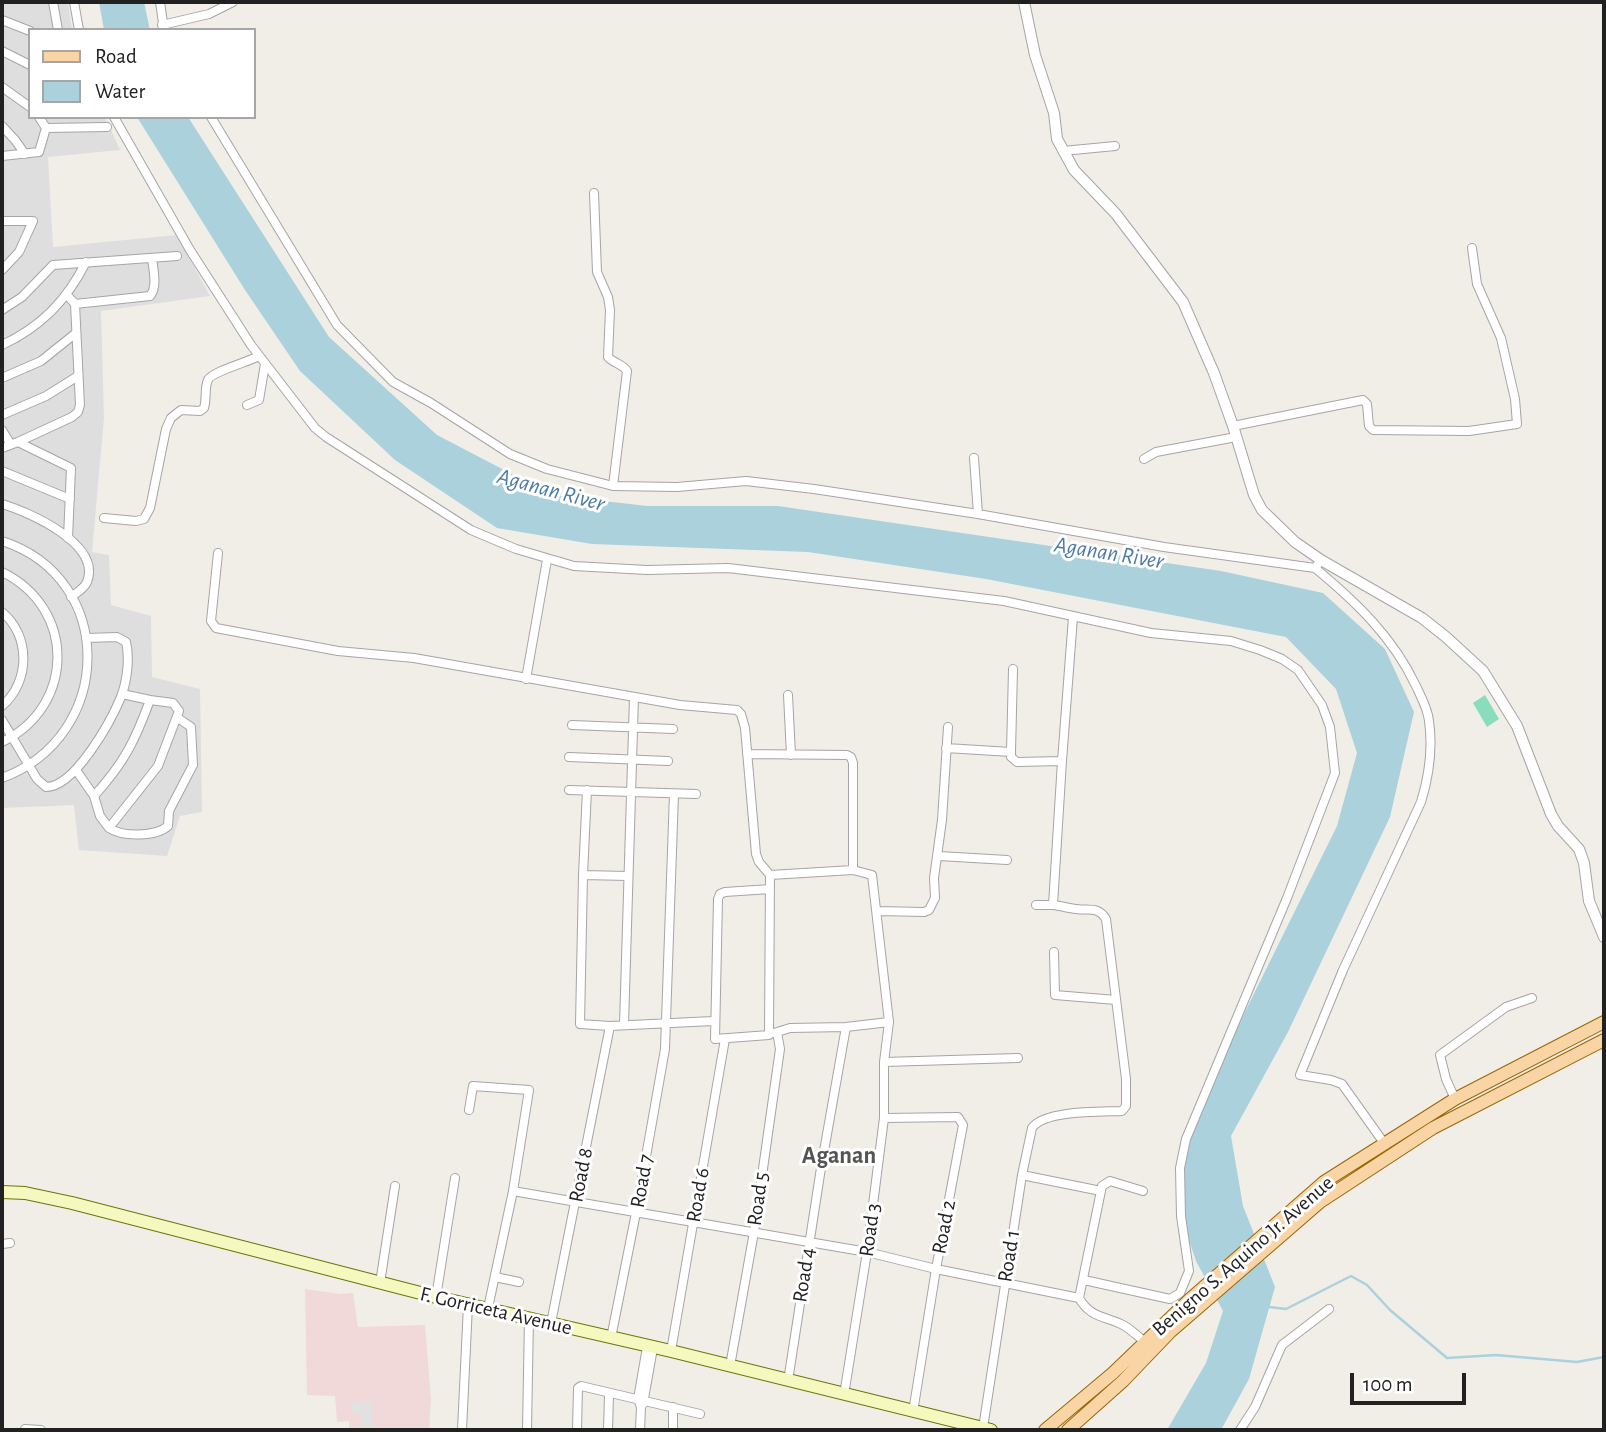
<!DOCTYPE html>
<html>
<head>
<meta charset="utf-8">
<style>
	body { margin:0 }
	#map { position:relative; width:1606px; height:1432px; overflow:hidden; background:#f1eee8; font-family:"Alegreya Sans",sans-serif }
	canvas { display:block }
	.frame { position:absolute; inset:0; border:4px solid #212121; pointer-events:none }
	.legend { position:absolute; left:28px; top:28px; width:228px; height:91px; box-sizing:border-box; background:#fff; border:2px solid #a6a6a6; margin:0; padding:9px 12px; list-style:none; font-size:21px; color:#212121 }
	.legend li { display:flex; align-items:center; gap:14px; height:35px }
	.legend b { width:35px; border:2px solid #a6a6a6 }
	.scale { position:absolute; left:1350px; top:1373px; width:116px; height:32px; box-sizing:border-box; border:4px solid #212121; border-top:0; padding-left:9px; font-size:21px; line-height:24px; white-space:nowrap; color:#212121; -webkit-text-stroke:5px #fff; paint-order:stroke }
</style>
</head>
<body>
<div id="map">
<canvas width="1606" height="1432"></canvas>
<div class="frame"></div>
<ul class="legend">
<li><b style="height:9px;background:#f9d4a5"></b>Road</li>
<li><b style="height:19px;background:#aad1dc"></b>Water</li>
</ul>
<div class="scale">100 m</div>
</div>
<script>
const g = document.querySelector('canvas').getContext('2d');
g.lineJoin = 'round';
function paint(path, color) {
  g.fillStyle = color;
  g.fill(path, 'evenodd');
}
function stroke(path, color, width, dash) {
  g.strokeStyle = color;
  g.lineWidth = width;
  g.lineCap = dash ? 'butt' : 'round';
  g.setLineDash(dash || []);
  g.stroke(path);
}
function write(font, color, halo, rows, align = 'center') {
  g.font = font + ' "Alegreya Sans",sans-serif';
  g.lineWidth = 6;
  g.setLineDash([]);
  g.textBaseline = 'middle';
  g.strokeStyle = halo;
  g.fillStyle = color;
  for (const [text, x, y, turn = 0] of rows) {
    g.save();
    g.translate(x, y);
    g.rotate((+turn || 0) * Math.PI / 180);
    g.textAlign = isNaN(turn) ? turn : align;
    if (halo) g.strokeText(text, 0, 0);
    g.fillText(text, 0, 0);
    g.restore();
  }
}
const residential = new Path2D(`
	M2,2H68L72,30H30V117H105L120,150L48,157L53,247L177,235L210,296L101,311L104,418L92,552L109,555L111,605L151,616L152,677L200,689L202,812L180,816L167,856L79,850L74,805L2,808Z`);
const commercial = new Path2D(`
	M305,1289L340,1294L353,1293L358,1327L425,1325L431,1399L429,1430H349V1421L337,1422L335,1396L307,1395Z`);
const pitch = new Path2D(`
	M1485,695L1499,719L1487,727L1473,703Z`);
const parking = new Path2D(`
	M372,1401L373,1430H362L361,1414H352V1402Z`);
const water = new Path2D(`
	M99,2H144L150,30H104Z
	M137,117H188L329,337L437,435L552,495L647,506H778L1221,571L1323,593L1385,649L1414,712L1390,817L1288,1032L1231,1136L1243,1206L1275,1287L1249,1379L1221,1430H1167L1206,1363L1223,1311L1196,1261L1177,1205L1178,1164L1237,1028L1337,826L1357,753L1336,689L1286,637L986,579L808,552L592,544L497,528L395,460L300,371L245,290Z`);
const stream = new Path2D(`
	M1269,1307L1286,1309L1351,1276L1367,1285L1390,1310L1447,1358L1496,1355L1577,1362L1604,1357`);
const minor = new Path2D(`
	M53,2L58,30
	M74,2L79,30
	M160,2L164,30
	M2,20L30,31
	M162,25L209,14L233,2
	M2,51L30,65
	M2,87L30,107
	M114,117L190,250L251,345L315,428L326,437L471,530L516,549L574,566L647,570L728,568L1004,601L1151,633L1231,641L1260,650L1282,659L1298,670L1322,705L1330,727L1335,773L1287,898L1186,1139L1180,1168L1181,1216L1189,1271L1180,1293L1170,1299L1084,1280
	M211,117L337,325L393,382L431,403L510,454L547,469L613,486L677,487L746,481L814,489L978,514L1164,547L1315,568L1321,560
	M2,126L15,140L25,154
	M46,128L107,127
	M1063,151L1115,146
	M2,156L39,152L46,128L39,117
	M594,193L597,272L608,297L610,310L608,357C613,363 623,364 627,371L613,486
	M2,221H33L19,252L2,270
	M67,295L75,304L150,296C158,287 153,269 152,258
	M2,310L22,297L53,265L177,256
	M2,345C41,327 67,300 86,262
	M2,378L41,361L76,333
	M247,405L259,400L265,364
	M2,415L46,396L78,376
	M1233,426L1363,400L1367,404L1369,426L1373,430L1469,431L1517,424L1515,399L1501,338L1477,284L1472,248
	M2,430L10,443
	M18,442L72,417L78,412L80,405L75,304
	M2,448L18,442L71,468L68,538
	M974,458L978,514
	M1144,459L1156,452L1236,437
	M2,471L70,499
	M2,504C29,512 102,544 87,582C84,589 76,593 71,597
	M104,518L136,521L144,519L150,508L166,429L171,418L181,410L200,411L204,408C207,399 204,388 208,380C211,372 248,362 259,356
	M2,541C117,578 115,736 2,778
	M218,553L211,621L216,628L338,651L414,658L680,705L737,710L741,714L745,728L756,854L759,862L770,875L853,870L872,875L889,1022L884,1062V1118L867,1252L844,1395
	M1315,568C1356,602 1393,637 1416,686C1421,697 1428,709 1429,721C1433,749 1429,776 1421,802L1343,970L1300,1075L1331,1080L1342,1084L1384,1143
	M2,572C76,608 76,706 2,742
	M2,612C31,636 30,682 2,706
	M526,679L547,560
	M788,695L791,755
	M2,720L37,779L46,787C75,787 111,721 121,697C127,681 130,658 126,642L117,637L86,638
	M572,725L673,729
	M946,748L1011,752V757L1017,762L1062,761L1053,905C1061,906 1068,908 1076,909C1089,911 1098,906 1106,919L1126,1079V1106L1122,1111C1101,1112 1044,1110 1032,1128L1022,1175L983,1428
	M1011,752L1013,669
	M747,754L847,755L851,757L853,763V870
	M569,757L668,761
	M1062,761L1073,617
	M76,770L94,796C124,763 135,741 150,700L122,694
	M569,790L696,794
	M587,790L583,875L580,1024L610,1026L713,1021
	M94,796L100,816L109,828L158,766L179,711L173,703L150,700
	M109,828C122,837 156,837 168,826L169,811L193,765L191,727L178,718
	M939,856L1007,860
	M583,875L628,876
	M770,889L725,892L720,894L718,899L715,1039L769,1035L770,875
	M1036,905H1053
	M877,911L924,912L929,910L935,898L934,878L942,820L948,727
	M1054,952L1055,995L1116,1000
	M624,1025L634,697
	M774,1033L790,1028L846,1027L889,1022
	M884,1062L1018,1058
	M1455,1099L1446,1079L1440,1055L1506,1007L1532,998
	M469,1110L473,1086L529,1090L513,1191L488,1308
	M884,1118L958,1117L963,1125L936,1269L913,1412
	M1022,1175L1101,1191
	M513,1191L867,1252L936,1269L1079,1298
	M1143,1191L1110,1181L1102,1186L1079,1298C1090,1317 1103,1316 1121,1324C1130,1328 1140,1338 1148,1345
	M2,1244L10,1243
	M495,1277L519,1282
	M380,1283L395,1186
	M436,1297L455,1178
	M551,1323L610,1026
	M611,1338L636,1213L665,1049L674,794
	M671,1351L725,1039
	M730,1366L754,1232L780,1049L777,1032
	M788,1381L821,1168L846,1027
	M643,1404L653,1348
	M25,1429L41,1430
	M462,1430L468,1305
	M527,1430L529,1318
	M577,1430L578,1388L581,1386L700,1414
	M608,1430L609,1394
	M640,1430L641,1407L638,1399L647,1347
	M673,1430V1407
	M1240,1430L1255,1407L1282,1345L1329,1309`);
const tertiary = new Path2D(`
	M1024,2L1035,55L1054,113L1057,139L1074,170L1116,214L1183,302L1214,373L1233,426L1254,495L1262,510L1295,542L1321,560L1422,618L1446,637L1483,671L1517,726L1551,814L1558,826L1579,849L1584,863L1589,901L1604,937`);
const secondary = new Path2D(`
	M2,1192L25,1193L72,1203L436,1297L671,1351L991,1430`);
const primary = new Path2D(`
	M1045,1430L1113,1373L1189,1300L1324,1182L1455,1099L1604,1022
	M1068,1430L1123,1381L1170,1332L1320,1202L1433,1128L1604,1040`);
const streetNames = [
	["Road 8",581,1175,-79],
	["Road 7",642,1181,-80],
	["Road 6",698,1195,-80],
	["Road 5",758,1199,-82],
	["Road 2",944,1227,-79],
	["Road 3",870,1230,-82],
	["Road 1",1009,1256,-81],
	["Benigno S. Aquino Jr. Avenue",1243,1256,-41],
	["Road 4",804,1275,-81],
	["F. Gorriceta Avenue",496,1311,13]
];
const waterNames = [
	["Aganan River",551,490,15],
	["Aganan River",1109,553,9]
];
const quarterNames = [
	["Aganan",839,1156]
];
paint(residential, '#dfdede');
paint(commercial, '#f0d9d8');
paint(pitch, '#89dcbc');
paint(parking, '#e1e1e1');
paint(water, '#aad1dc');
stroke(stream, '#aad1dc', 2.5);
stroke(minor, '#a5a5a5', 10);
stroke(tertiary, '#a5a5a5', 12);
stroke(secondary, '#6b7609', 14);
stroke(primary, '#986605', 14);
stroke(minor, '#fff', 8);
stroke(tertiary, '#fff', 10);
stroke(secondary, '#f5f8bf', 12);
stroke(primary, '#f9d4a5', 12);
write('21px', '#212121', '#fff', streetNames);
write('italic 23px', '#4c7aa6', '#fff', waterNames);
write('bold 24px', '#545454', '#fff', quarterNames);
</script>
</body>
</html>
